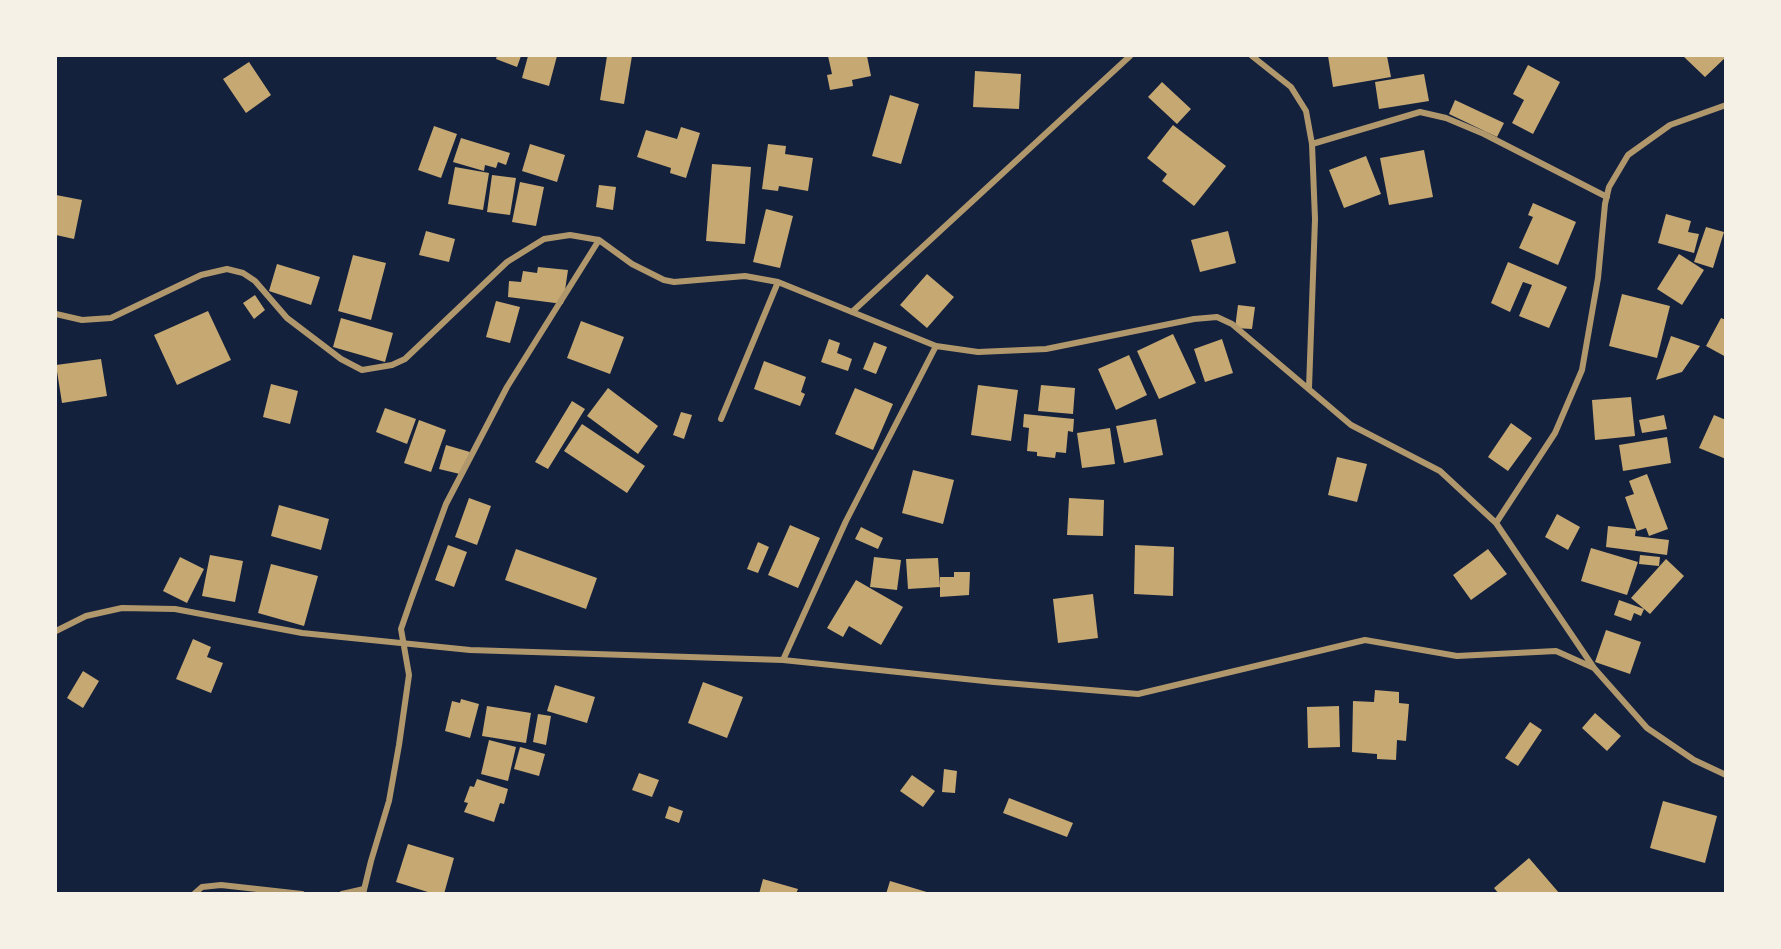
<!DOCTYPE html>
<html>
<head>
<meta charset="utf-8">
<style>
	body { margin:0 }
	#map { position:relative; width:1781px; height:949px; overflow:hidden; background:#14213d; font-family:"Work Sans",sans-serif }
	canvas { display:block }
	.frame { position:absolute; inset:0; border:57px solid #f6f1e7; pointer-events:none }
</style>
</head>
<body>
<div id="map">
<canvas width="1781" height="949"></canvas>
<div class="frame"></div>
</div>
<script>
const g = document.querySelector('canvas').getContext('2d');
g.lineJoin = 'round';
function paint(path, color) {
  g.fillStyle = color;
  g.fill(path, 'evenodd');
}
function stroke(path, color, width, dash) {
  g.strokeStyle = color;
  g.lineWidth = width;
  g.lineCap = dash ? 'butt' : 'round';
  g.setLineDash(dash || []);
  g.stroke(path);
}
const building = new Path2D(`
	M497,56H521L517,67L496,59Z
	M528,56H557L549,86L522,78Z
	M607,56H632L624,104L600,100Z
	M828,56H867L871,76L852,80L853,86L830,90L827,75L832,74Z
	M1328,56H1387L1391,77L1333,87Z
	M1683,56H1726V57L1705,77Z
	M249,62L271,95L246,113L223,79Z
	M1528,65L1560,82L1533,134L1512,123L1524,100L1513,94Z
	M975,71L1021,74L1019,109L973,107Z
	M1424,74L1429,101L1379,109L1375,82Z
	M1162,82L1191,109L1177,124L1148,97Z
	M890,95L919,104L901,164L872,156Z
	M1455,100L1504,123L1497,137L1449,114Z
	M1173,125L1226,166L1194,206L1162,181L1167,174L1147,158Z
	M434,126L457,134L441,178L418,170Z
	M681,127L700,133L686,178L670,173L671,168L637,157L646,130L677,139Z
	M461,138L510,153L506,165L498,162L496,168L485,165L484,171L453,162Z
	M530,144L565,155L557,182L522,171Z
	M768,144L786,146L785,154L813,158L808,191L779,186L778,191L762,189Z
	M1424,150L1433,197L1389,205L1380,158Z
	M1366,156L1381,194L1344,208L1329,170Z
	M712,164L751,167L745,244L706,241Z
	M455,167L489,173L483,210L448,204Z
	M492,175L516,178L510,215L487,212Z
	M520,182L544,187L536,226L512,222Z
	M599,185L616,187L613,210L596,207Z
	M56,195L82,200L74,239L56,235Z
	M1533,203L1576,222L1558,265L1519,248L1533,217L1528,215Z
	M766,209L793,216L780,268L753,262Z
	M1666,214L1691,221L1688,232L1699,234L1694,253L1658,243Z
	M1706,227L1724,232L1713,268L1694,262Z
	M426,231L455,239L449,262L419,255Z
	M1228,231L1236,263L1200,272L1191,240Z
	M1679,254L1704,270L1682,305L1657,289Z
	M353,255L386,263L371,320L338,311Z
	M1508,262L1567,287L1549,328L1519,316L1532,285L1523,282L1510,312L1491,303Z
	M277,264L320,277L311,305L269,291Z
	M538,267L568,270L563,304L508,297L509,281L521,282L523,271L537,273Z
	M927,274L954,297L927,328L900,305Z
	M1622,294L1670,306L1657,358L1609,346Z
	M255,295L265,310L254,319L243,303Z
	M496,301L520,307L510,343L486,337Z
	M1238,305L1255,307L1252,329L1235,328Z
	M208,311L231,360L177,385L154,335Z
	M341,318L393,333L385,362L333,347Z
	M1721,318L1726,320V357L1706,346Z
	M581,321L624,337L610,374L567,358Z
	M1173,334L1196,383L1159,399L1137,351Z
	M1671,336L1700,346L1682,372L1656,380Z
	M829,339L840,343L837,353L852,359L848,371L821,362Z
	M1222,339L1233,373L1205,382L1194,349Z
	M874,342L887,347L876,374L863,369Z
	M1129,355L1147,395L1116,410L1098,369Z
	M101,359L107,396L62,403L56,365Z
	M764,361L806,377L801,392L805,394L800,406L754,389Z
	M271,384L298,391L290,424L263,417Z
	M978,385L1018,390L1011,441L971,435Z
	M1041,385L1075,388L1073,414L1038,411Z
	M608,388L658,426L638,454L587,416Z
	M855,388L893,404L873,450L835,434Z
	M1631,397L1635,436L1595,440L1592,400Z
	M572,401L585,409L548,469L535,462Z
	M385,408L416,419L407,444L376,432Z
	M681,412L692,415L684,439L673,435Z
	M1024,414L1074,419L1073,432L1068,431L1066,453L1056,452L1055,458L1037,456V452L1027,451L1029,428L1023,427Z
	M1664,415L1667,429L1642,433L1639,420Z
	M1714,415L1726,420V459L1699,448Z
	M1156,419L1163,455L1124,463L1116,426Z
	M419,420L446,430L431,472L404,463Z
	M1511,423L1532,438L1508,471L1488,457Z
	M582,424L645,466L627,493L564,451Z
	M1110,428L1115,464L1082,468L1077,433Z
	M1667,437L1671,463L1623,471L1619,445Z
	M446,445L470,452L464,475L439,469Z
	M1337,457L1367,464L1357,502L1328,495Z
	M913,470L954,480L943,524L902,513Z
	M1647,474L1668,529L1649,536L1646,528L1637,531L1625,497L1634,494L1629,481Z
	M469,498L491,506L477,545L455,537Z
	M1069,498L1104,500L1103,536L1067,535Z
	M279,505L329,519L321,550L271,536Z
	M1557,514L1580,527L1568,550L1545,537Z
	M790,525L820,538L798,588L768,575Z
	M1608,526L1636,529L1635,536L1669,540L1667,555L1606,547Z
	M861,527L883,538L878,549L855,539Z
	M758,542L769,547L758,573L747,569Z
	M448,545L467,552L454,587L435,580Z
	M1135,545L1174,547L1173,596L1134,594Z
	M1591,548L1638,562L1627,595L1581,581Z
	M516,549L597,578L586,609L505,580Z
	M1488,549L1507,574L1471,600L1453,575Z
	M210,555L243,561L235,602L202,596Z
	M1640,555L1660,557L1659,566L1639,564Z
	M180,557L204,569L187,603L163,591Z
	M874,557L901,560L897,590L870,587Z
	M938,558L940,587L908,589L906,559Z
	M1666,559L1684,576L1650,614L1631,598Z
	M271,564L318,576L304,626L258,613Z
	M954,572H970L969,595L940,597V577H954Z
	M856,580L903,607L881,645L849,626L843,637L827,628Z
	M1093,594L1098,638L1058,643L1053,599Z
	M1619,600L1644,609L1641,616L1634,613L1631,621L1614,615Z
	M1606,630L1641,642L1630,674L1595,662Z
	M193,639L211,647L207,657L223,663L211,693L176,679Z
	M83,671L99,681L83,708L67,698Z
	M703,682L743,697L727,738L688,723Z
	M555,685L595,697L587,723L547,711Z
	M1375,690L1399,692V703L1409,704L1406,741L1397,740L1396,760L1377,759V754L1352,752L1353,701L1374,702Z
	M461,699L479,704L470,738L445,731L452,701L460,703Z
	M487,706L531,713L526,743L482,736Z
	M1339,706L1340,747L1308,748L1307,707Z
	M1595,713L1621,736L1607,751L1582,728Z
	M538,714L551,716L546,745L533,742Z
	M1530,722L1542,730L1518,766L1505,758Z
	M489,740L516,747L508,781L481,774Z
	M520,747L545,754L539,776L514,769Z
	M944,769L957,771L955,793L942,792Z
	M639,773L659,780L652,797L632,790Z
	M912,775L935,791L923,807L900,791Z
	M477,779L508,789L504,804L500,803L494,822L464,812L468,803L464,802L470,786L474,787Z
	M1009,798L1073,823L1067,837L1003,813Z
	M1663,801L1717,816L1705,863L1650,848Z
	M669,806L683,811L679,823L665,818Z
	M408,844L454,858L444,894H434L396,882Z
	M1529,858L1560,894H1499L1494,888Z
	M763,879L798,889L796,894H759Z
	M890,881L930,893V894H886Z`);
const minor = new Path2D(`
	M1252,56L1291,87L1306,111L1312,144L1315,219L1309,388
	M1312,144L1420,112L1446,118L1484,134L1607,197
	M852,312L1130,56
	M56,314L82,320L111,318L201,275L227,269L243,273L255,281L287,318L341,359L362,370L392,365L405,359L507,262L544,239L570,235L599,240L632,264L664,280L674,282L745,276L778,282L936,346L978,352L1046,349L1194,319L1217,317L1232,324L1351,425L1440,471L1496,523L1594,668L1647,728L1694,760L1726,775
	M721,419L778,282
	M1496,523L1555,433L1582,370L1598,278L1605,204L1609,187L1628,155L1670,125L1726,105
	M56,631L86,616L122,608L175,609L302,633L470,650L783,660L994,682L1138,694L1365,640L1457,656L1556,651L1594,668
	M783,660L846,521L936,346
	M194,894L202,887L221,885L302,894
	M342,894L364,889
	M363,894L371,861L389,801L399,745L409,675L401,629L411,600L446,504L507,387L599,240`);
paint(building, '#c6a872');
stroke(minor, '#b1986c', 6);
</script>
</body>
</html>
